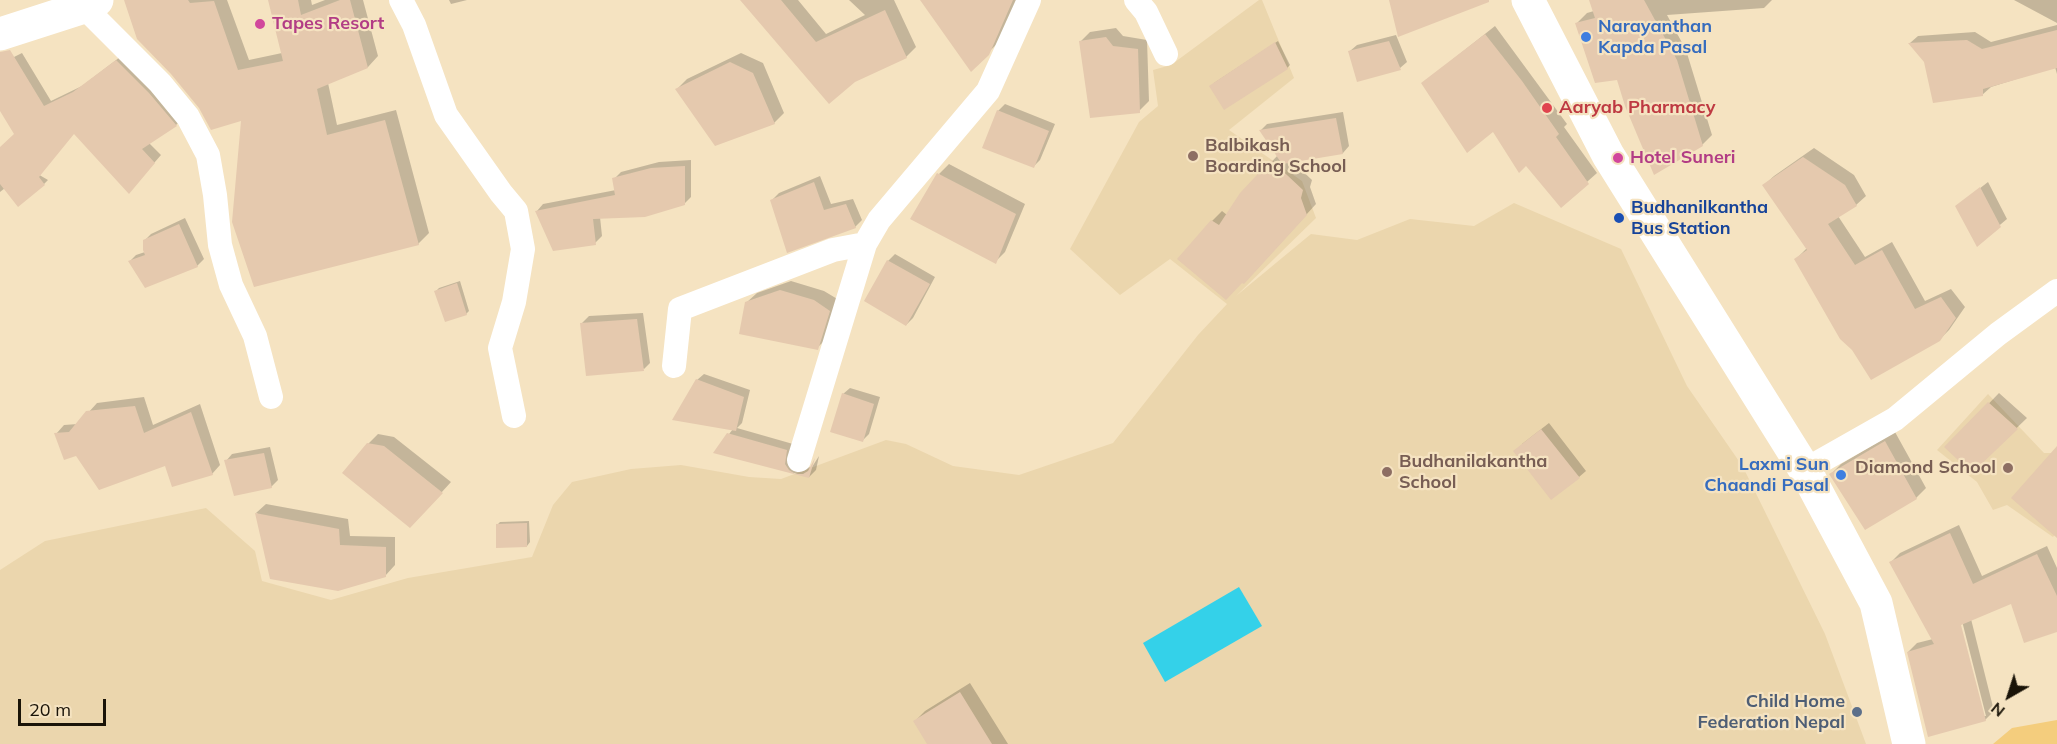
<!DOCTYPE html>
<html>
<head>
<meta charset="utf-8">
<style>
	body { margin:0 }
	#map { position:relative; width:2057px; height:744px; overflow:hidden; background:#f5e3c1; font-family:Mulish,sans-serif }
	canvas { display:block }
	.north { position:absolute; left:1979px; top:666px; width:60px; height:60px; -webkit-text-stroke:4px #f5e3c1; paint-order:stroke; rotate:219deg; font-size:16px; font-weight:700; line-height:24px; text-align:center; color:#1a1408 }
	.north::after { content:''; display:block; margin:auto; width:21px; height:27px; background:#1a1408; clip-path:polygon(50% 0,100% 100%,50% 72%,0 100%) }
	.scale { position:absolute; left:18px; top:699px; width:88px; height:27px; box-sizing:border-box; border:3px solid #1a1408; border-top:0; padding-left:8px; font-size:18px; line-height:21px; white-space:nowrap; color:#1a1408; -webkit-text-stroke:4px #f5e3c1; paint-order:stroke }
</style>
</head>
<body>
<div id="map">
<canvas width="2057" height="744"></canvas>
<div class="north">N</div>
<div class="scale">20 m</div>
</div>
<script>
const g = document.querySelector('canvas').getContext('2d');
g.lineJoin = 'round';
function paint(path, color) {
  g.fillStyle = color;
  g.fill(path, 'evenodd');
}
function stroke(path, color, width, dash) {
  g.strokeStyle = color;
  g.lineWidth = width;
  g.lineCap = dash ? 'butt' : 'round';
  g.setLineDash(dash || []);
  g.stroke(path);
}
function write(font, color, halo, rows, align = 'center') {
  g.font = font + ' Mulish,sans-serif';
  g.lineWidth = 4.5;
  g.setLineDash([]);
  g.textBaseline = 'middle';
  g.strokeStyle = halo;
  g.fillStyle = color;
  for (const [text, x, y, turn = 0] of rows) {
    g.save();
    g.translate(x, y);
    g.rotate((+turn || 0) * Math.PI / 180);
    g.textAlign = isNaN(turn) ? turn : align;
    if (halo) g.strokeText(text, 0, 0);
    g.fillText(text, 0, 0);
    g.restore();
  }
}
const built = new Path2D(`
	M1259,0H1262L1294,78L1229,130L1302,181L1316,218L1236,296L1311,234L1357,240L1410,219L1474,226L1514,203L1621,249L1687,386L1743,467L1825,634L1866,744H0V570L45,541L206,508L255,551L262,581L331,600L408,578L532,557L553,505L572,482L631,469L681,465L749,477L781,479L886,440L906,444L953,466L1019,475L1113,443L1198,335L1227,304L1170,259L1120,295L1070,249L1139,122L1158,106L1153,70L1171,65Z
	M1988,394L2044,453H2057V532L2053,537L2007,505L1993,510L1977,482L1937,450Z`);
const green = new Path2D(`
	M2057,720V744H1993L2012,728Z`);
const water = new Path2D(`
	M1239,587L1262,626L1165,682L1143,643Z`);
const shadow = new Path2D(`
	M156,0H227L249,60L282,53L269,0H311L312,5L325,0H363L378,56L368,67L328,83L337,125L396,110L429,233L418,244L243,119Z
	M449,0H467L451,4Z
	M746,0H798L826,34L865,15L849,0H894L916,47L906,57L855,80Z
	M921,0H1017L997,44L971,69Z
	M1591,0H1772L1764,8L1667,15L1686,50L1712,135L1702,145L1618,79L1577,23L1587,13L1594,11Z
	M2014,0H2057V23Z
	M2057,25V74L2055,67L1991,87L1982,95L1926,61L1910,43L1918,36L1975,32L1991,42Z
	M1495,26L1567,124L1564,127L1597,173L1561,205L1527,164L1493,130L1423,83Z
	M1116,28L1123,36L1147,40L1149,101L1139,111L1080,42L1090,32Z
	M1396,35L1407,62L1400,68L1350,51L1357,45Z
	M1278,41L1290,65L1287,68L1214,83Z
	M22,53L51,101L82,86L124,54L182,119L176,125L149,143L161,155L135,185L74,132L0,108V64Z
	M741,53L763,63L784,113L774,123L677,89L687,79Z
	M1005,104L1055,124L1040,160L1033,167L998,111Z
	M1343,112L1349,146L1343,153L1292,161L1312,180L1310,187L1316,204L1254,272L1243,281L1212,221L1222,211L1227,215L1241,194L1278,155L1261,130L1267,124Z
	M1814,148L1854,175L1866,196L1856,205L1838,216L1865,257L1892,242L1925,301L1951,289L1965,307L1949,330L1939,340L1796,259L1807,248L1764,185L1774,176Z
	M0,152L48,180L42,186L5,188L0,192Z
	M691,160V197L684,204L600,217L602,236L595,243L537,211L543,204L616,190L614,179L621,172L659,162Z
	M949,164L1025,204L1005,252L995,262L939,174Z
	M820,176L831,204L853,199L862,220L855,227L772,200L779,193Z
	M1988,182L2007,219L1977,244L1957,206Z
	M185,218L204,259L197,266L130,261L136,255L145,252L144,241L151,234Z
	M895,254L935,277L913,318L906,325L888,261Z
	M460,281L469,311L466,314L436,291L439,288Z
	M791,281L824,291L839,300L827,338L817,348L746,303L757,293Z
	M643,313L650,363L644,369L582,323L589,316Z
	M704,374L750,390L742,423L737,428L793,444L803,468L812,467L819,456L816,470L809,477L715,452L733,429L697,380Z
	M850,388L880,397L869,434L862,441L843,394Z
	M1999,393L2027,418L1972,471L1947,447Z
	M144,397L153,425L200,404L220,465L212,474L166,464L77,454L56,434L64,425L78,424L97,403Z
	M1549,423L1586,471L1579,477L1522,444Z
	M1895,432L1926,488L1916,498L1866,528L1831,474L1841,464Z
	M378,434L394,437L451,482L420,516L368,444Z
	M270,447L278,480L271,487L226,461L232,454Z
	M266,504L348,519L350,536L395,537V565L385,576L256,513Z
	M529,521L530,542L527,546L497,525L500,522Z
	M1959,525L1982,576L2047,546L2057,568V631L2012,602L1971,619L1994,711L1985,720L1908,652L1917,643L1933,639L1891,562L1900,553ZM1961,617L1986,716H1983L1958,618Z
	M970,683L1008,744H929L915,721L925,711Z`);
const building = new Path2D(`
	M124,0H188L190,3L214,1L238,70L283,61L268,0H298L301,15L340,0H350L368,68L317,89L327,135L385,120L419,245L254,287L232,222L241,121L211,130L199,108L171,74L137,39Z
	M740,0H781L816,42L885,10L907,58L855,82L829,104Z
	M920,0H1013L989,55L971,72Z
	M1389,0H1489V2L1398,37Z
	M1589,0H1644L1677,60L1703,146L1654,175L1625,106L1617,80L1595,83L1575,23L1595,18Z
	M2057,30V68L1983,89V96L1933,103L1924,62L1908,43L1967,40L1982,49Z
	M1485,34L1522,81L1559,134L1556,137L1589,184L1561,208L1526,166L1519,173L1493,132L1467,153L1421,83Z
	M1106,37L1113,46L1138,49L1140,113L1090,118L1079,41Z
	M1389,41L1401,70L1357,82L1348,51Z
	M1275,42L1288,69L1224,110L1209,86Z
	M10,50L44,106L73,92L116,60L149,93L177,126L142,149L155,163L129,194L74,134L39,177L45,185L18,207L0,184V147L14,134L0,111V52Z
	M730,62L753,73L775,124L715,146L675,89Z
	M997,110L1049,131L1034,168L982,148Z
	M1336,118L1343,154L1282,164L1259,130Z
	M1803,157L1845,185L1857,206L1828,224L1855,265L1882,250L1915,309L1941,297L1956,318L1940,341L1871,380L1852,350L1840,339L1794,259L1807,250L1762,185Z
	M1271,160L1303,190L1301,198L1307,215L1244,284L1242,283L1226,300L1177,259L1211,220L1219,225L1240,193Z
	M685,166V205L645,217L593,219L596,245L553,251L535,211L615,195L612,178L651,168Z
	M937,173L1016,214L996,264L910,219Z
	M814,182L824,210L846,204L856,228L787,253L770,200Z
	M1980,187L2001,227L1977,247L1955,206Z
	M179,224L198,267L145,288L128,261L145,255L143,250V240Z
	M887,260L930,284L906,326L864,301Z
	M457,283L467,315L445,322L434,291Z
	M780,290L814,300L830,311L818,350L739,334L745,302Z
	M637,319L644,371L586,376L580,323Z
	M696,379L744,397L736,431L672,420Z
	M842,393L874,404L863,442L830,432Z
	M1988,402L2018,429L1972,473L1944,447Z
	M135,406L144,433L191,412L213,475L172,487L165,466L99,490L76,456L64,460L54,433L69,432L86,411Z
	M1541,429L1580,478L1551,500L1513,451Z
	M727,433L787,450L785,464L789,470L795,474H803L808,471L815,458L809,478L713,453Z
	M1885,441L1917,499L1865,530L1829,474Z
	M367,443L384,446L443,493L410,528L342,473Z
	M2057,446V538L2011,498Z
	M264,453L272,488L234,496L224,460Z
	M255,513L339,529L340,545L386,547V577L338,591L270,579Z
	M527,523V547L496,548V524Z
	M1950,533L1973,584L2037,554L2057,596V632L2024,643L2011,604L1961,625L1986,721L1928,737L1907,652L1934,644L1889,562Z
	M960,692L992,744H927L913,721Z`);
const street = new Path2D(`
	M401,0L414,25L446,115L501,193L516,211L523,249L514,302L500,348L514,416
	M1136,0L1146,12L1166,54
	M84,7L160,83L188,117L208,155L215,195L220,245L231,285L255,336L271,397
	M674,366L680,309L833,250L865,244
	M799,460L865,244L879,220L988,91L1029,0
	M1805,470L1895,419L1998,334L2057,291`);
const secondary = new Path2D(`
	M1528,0L1608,155L1805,470L1876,603L1909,744
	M0,34L84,7L97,0`);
const markers = [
	[260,24,6,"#d1479c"],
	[1586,37,6,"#3f7fe0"],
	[1547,108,6,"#e0444e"],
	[1193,156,6,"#8d6e63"],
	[1618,158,6,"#d1479c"],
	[1619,218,6,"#1a4fb4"],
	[2008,468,6,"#8d6e63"],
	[1387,472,6,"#8d6e63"],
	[1841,475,6,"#3f7fe0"],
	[1857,712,6,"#5c6f8a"]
];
const hotelNames = [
	["Tapes Resort",272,24],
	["Hotel Suneri",1630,158]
];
const shopNames = [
	["Narayanthan",1598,27],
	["Kapda Pasal",1598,48],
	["Laxmi Sun",1829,465,"right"],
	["Chaandi Pasal",1829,486,"right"]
];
const healthNames = [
	["Aaryab Pharmacy",1559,108]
];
const educationNames = [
	["Balbikash",1205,146],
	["Boarding School",1205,167],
	["Budhanilakantha",1399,462],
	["School",1399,483],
	["Diamond School",1996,468,"right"]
];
const transitNames = [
	["Budhanilkantha",1631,208],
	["Bus Station",1631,229]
];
const serviceNames = [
	["Child Home",1845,702],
	["Federation Nepal",1845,723]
];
paint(built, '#ebd6ad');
paint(green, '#f4cd7d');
paint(water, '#34d1e9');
paint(shadow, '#0003');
paint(building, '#e5c9ae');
stroke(street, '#fff', 24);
stroke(secondary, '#fff', 33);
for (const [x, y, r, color] of markers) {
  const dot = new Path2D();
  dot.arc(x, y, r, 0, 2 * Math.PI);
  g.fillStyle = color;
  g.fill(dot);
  stroke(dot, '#f5e3c1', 2);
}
write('bold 18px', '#b23c85', '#f5e3c1', hotelNames, 'left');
write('bold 18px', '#366cbe', '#f5e3c1', shopNames, 'left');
write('bold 18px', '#be3a42', '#f5e3c1', healthNames, 'left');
write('bold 18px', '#785e54', '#f5e3c1', educationNames, 'left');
write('bold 18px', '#164399', '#f5e3c1', transitNames, 'left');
write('bold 18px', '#4e5e75', '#f5e3c1', serviceNames, 'right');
</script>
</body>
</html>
